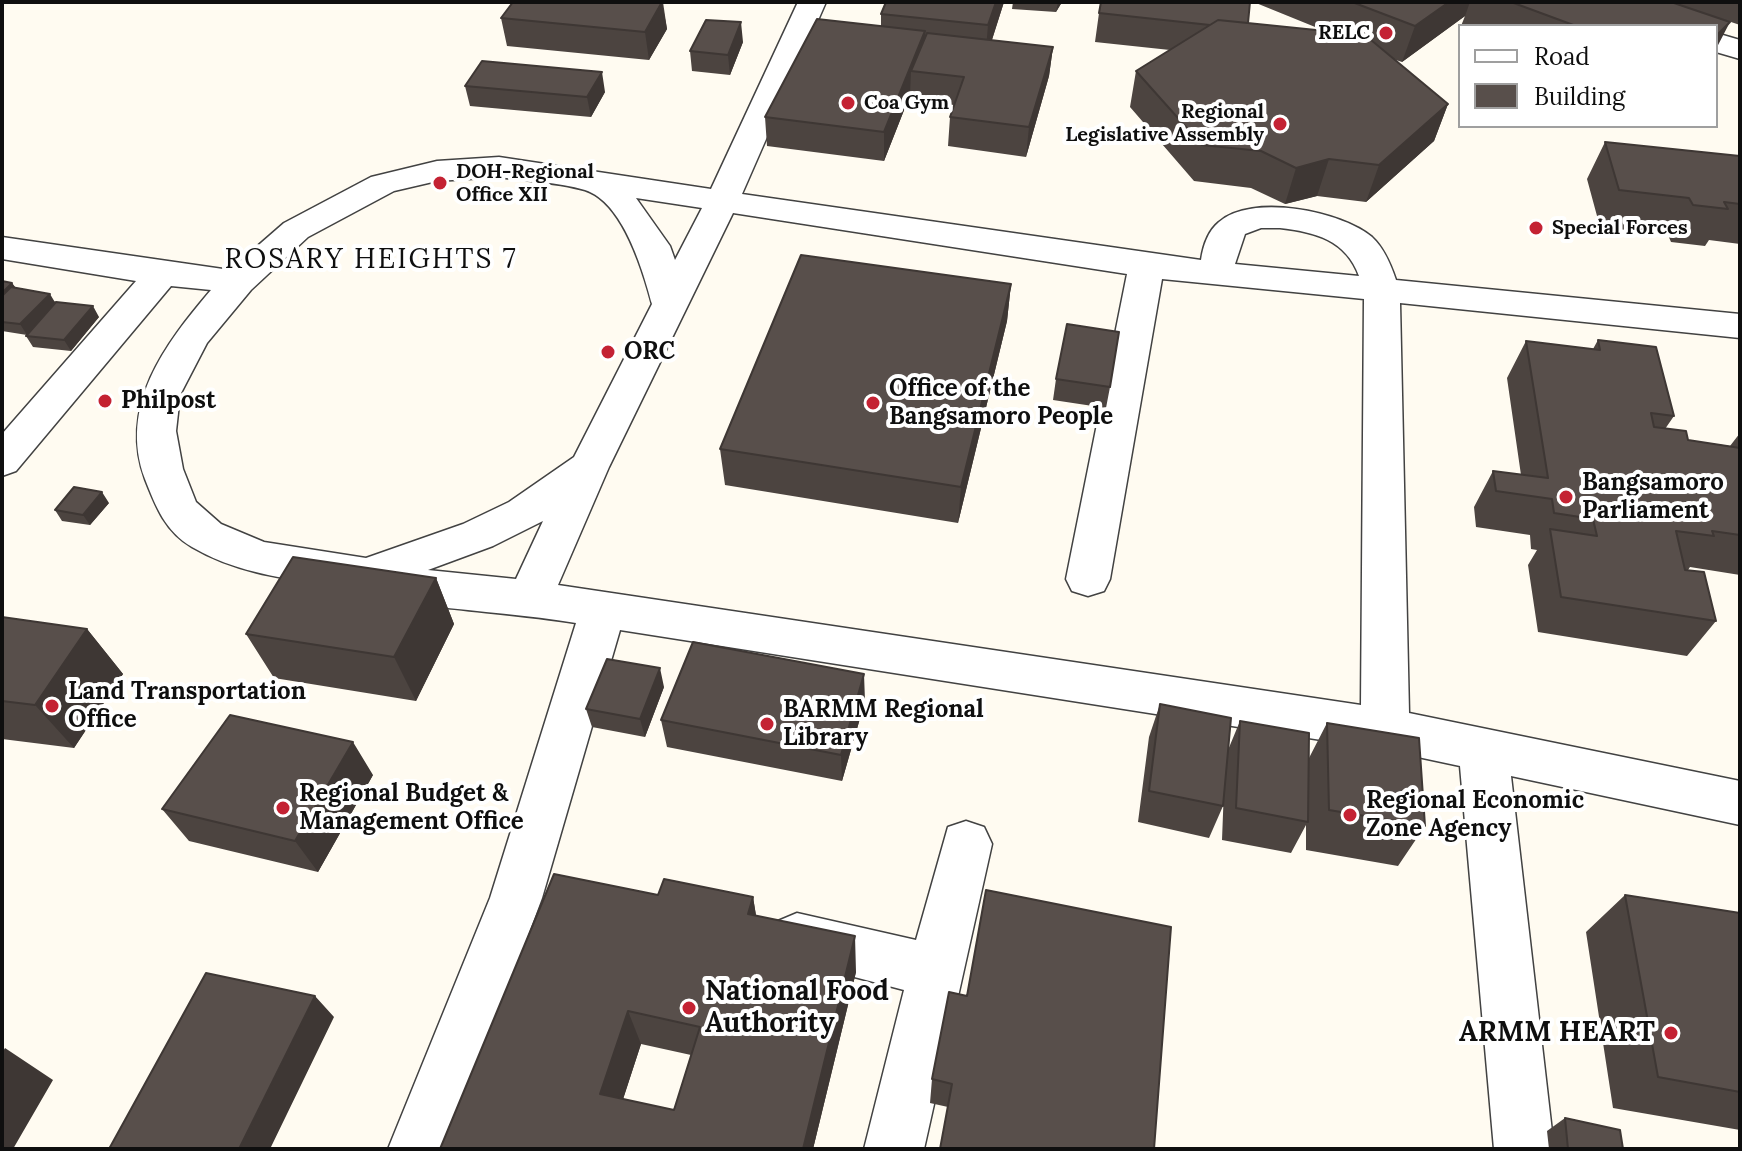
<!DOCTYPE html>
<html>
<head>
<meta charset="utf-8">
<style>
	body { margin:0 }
	#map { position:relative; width:1742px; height:1151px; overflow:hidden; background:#fffbf1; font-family:Lora,serif }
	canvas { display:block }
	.frame { position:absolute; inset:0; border:4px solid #0f0f0f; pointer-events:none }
	.legend { position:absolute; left:1458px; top:24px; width:260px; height:104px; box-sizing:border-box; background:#fff; border:2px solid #9f9f9f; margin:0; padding:10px 14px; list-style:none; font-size:24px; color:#0f0f0f }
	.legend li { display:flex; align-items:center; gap:16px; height:40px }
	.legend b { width:40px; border:2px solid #9f9f9f }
</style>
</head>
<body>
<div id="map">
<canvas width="1742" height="1151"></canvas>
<div class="frame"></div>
<ul class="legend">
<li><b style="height:10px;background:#fff"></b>Road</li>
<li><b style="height:22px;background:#584f4b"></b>Building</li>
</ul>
</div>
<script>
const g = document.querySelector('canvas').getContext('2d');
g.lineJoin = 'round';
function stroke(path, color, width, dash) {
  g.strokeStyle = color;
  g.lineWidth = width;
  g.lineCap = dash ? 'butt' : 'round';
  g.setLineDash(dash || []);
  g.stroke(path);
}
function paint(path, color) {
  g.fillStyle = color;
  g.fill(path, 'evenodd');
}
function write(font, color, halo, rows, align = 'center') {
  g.font = font + ' Lora,serif';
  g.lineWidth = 8;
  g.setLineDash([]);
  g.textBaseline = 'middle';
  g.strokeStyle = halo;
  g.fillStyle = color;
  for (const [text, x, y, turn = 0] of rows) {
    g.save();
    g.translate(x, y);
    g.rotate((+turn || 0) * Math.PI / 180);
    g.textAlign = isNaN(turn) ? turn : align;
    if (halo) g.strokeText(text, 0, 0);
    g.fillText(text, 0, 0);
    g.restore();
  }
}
const minor = new Path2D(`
	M798,2H826L742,194L1201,260C1203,246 1208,231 1219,222C1251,193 1342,211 1372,237C1384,248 1391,265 1396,280L1740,314V338L1400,303L1409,713L1740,781V825L1511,776L1554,1149H1494L1460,766L1385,750L620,630L542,898L448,1149H388L490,898L576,623C528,615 480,612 432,606C412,603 392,596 373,592C312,580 248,580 192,547C165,531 156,507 145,479C118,406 165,344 211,290L171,286L16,471L2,476V434L136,281L2,259V237L230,270L284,223L371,177L437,161L499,157L711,189ZM499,177C527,181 558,182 585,190C623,202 643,270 652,304L574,457L509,502L463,524L366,558L264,542L221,524L196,502L183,469L176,431L180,395L207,343L251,290L308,237L394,191L437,181ZM636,198L702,208L675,260L670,246ZM733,213L1127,274L1066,579L1072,591L1088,596L1104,591L1110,579L1162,279L1364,299L1361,705L558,585L609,467ZM1280,228C1315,232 1346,240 1359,276L1235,264L1245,234L1261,228ZM543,521L516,579L428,570L493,546Z
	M1716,33L1740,40V59L1716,52Z
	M966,821L984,827L992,844L924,1149H864L904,990L778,957L770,939L778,921L797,913L916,940L948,827Z`);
const wall = new Path2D(`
	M513,2H663L667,29L649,60L507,46L501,18Z
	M1004,2L992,40L1053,47L1049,76L1026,157L948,146L950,117L954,105L910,100V95L884,161L767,146L765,117L881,26V14Z
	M1013,2H1062L1056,12L1012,9Z
	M1257,2H1740V25L1698,11L1716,26H1461L1465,16L1402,62L1393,59L1448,104L1434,141L1366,202L1317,196L1285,204L1251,188L1194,181L1130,107L1136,71L1170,50L1095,42L1099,13L1248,23L1325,31L1256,3Z
	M743,42L730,75L692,71L690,51Z
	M465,86L605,92L591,117L470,106Z
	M1605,142L1740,156V244L1709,240L1705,246L1671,242L1668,235L1600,227L1587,179Z
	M2,281L12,283L16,288L99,317L71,351L33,347L26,336L27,335L2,331Z
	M1011,284L1007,321L958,523L725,485L720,449Z
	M1598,340L1674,416L1665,429L1688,440L1730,446L1740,433V575L1690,567L1688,570L1716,621L1687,656L1538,632L1528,565L1537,550L1531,549L1530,535L1476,527L1474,507L1493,471L1521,475L1507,378L1526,341L1593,349Z
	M1056,379L1110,387L1106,408L1053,400Z
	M109,503L90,525L62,521L55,510Z
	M436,578L454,624L416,701L274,678L246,634Z
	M2,617L87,629L123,674L74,748L2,739Z
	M664,687L645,737L592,727L586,709Z
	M865,701L842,781L667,747L661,720Z
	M1160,704L1228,750L1240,721L1309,758L1327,723L1425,826L1398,866L1306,850V825L1291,853L1222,840L1224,788L1223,806L1209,838L1138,822L1149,737Z
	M373,775L318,872L189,841L162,809Z
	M658,895L753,897L756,915L856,972L813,1149H440ZM641,1044L691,1055L674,1110L623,1099Z
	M1625,895L1740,913V1130L1613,1108L1586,932Z
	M967,996L948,1107L930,1103L932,1079Z
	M1565,1118L1623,1149H1549L1547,1131Z`);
const shadedWall = new Path2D(`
	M662,2L667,29L649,60L645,32Z
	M996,2H1004L985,61L988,25Z
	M1058,2H1062L1056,12Z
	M1449,2H1470L1465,16L1402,62L1415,26Z
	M741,22L743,42L730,75L728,55Z
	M1730,22L1716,49V36Z
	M925,31L924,60L911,71L910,95L884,161V132Z
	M1053,47L1049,76L1026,157L1029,127Z
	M602,72L605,92L591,117L587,97Z
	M1448,104L1434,141L1366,202L1379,165Z
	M1329,159L1317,196L1285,204L1296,168Z
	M12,283L19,294L2,310V293Z
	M1011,284L1007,321L958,523L961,487Z
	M50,294L56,304L27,335L20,324Z
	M93,306L99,317L71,351L64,340Z
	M102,492L109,503L90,525L83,515Z
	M436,578L454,624L416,701L394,657Z
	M87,629L123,674L74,748L35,705Z
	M660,668L664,687L645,737L640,719Z
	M864,674L865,701L842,781L841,755Z
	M353,742L373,775L318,872L295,841Z
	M753,897L759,935L748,914Z
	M855,936L856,972L813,1149H803Z
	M315,996L334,1017L270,1149H239Z
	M628,1011L641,1044L615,1124L600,1094Z
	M5,1048L53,1080L13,1149H2V1053Z`);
const building = new Path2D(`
	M513,2H662L645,32L501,18Z
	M886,2H996L988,25L881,14Z
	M1101,2H1250L1248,23L1218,20L1210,25L1099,13Z
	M1352,2H1449L1415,26Z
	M1511,2H1671L1730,22L1716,36V26H1576Z
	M817,19L925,31L884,132L765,117Z
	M706,20L741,22L728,55L690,51Z
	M1218,20L1365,35L1448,104L1379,165L1329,159L1296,168L1261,151L1202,145L1136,71Z
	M927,33L1053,47L1029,127L950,117L964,77L911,71Z
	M482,61L602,72L587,97L465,86Z
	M1605,142L1740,156V204L1724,202L1728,209L1693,205L1689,198L1619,190Z
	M801,255L1011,284L961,487L720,449Z
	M2,281L12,283L2,293Z
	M11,287L50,294L20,324L2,322V296Z
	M56,302L93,306L64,340L26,336Z
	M1067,324L1119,332L1110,387L1056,379Z
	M1598,340L1656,347L1674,416L1651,413L1654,427L1686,431L1688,440L1740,448V535L1712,531L1714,536L1676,531L1685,570L1704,572L1716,621L1561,597L1550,529L1597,536L1593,519L1554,513L1552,499L1496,491L1493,471L1548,478L1526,341L1600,350Z
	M74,487L102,492L83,515L55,510Z
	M293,557L436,578L394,657L246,634Z
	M2,617L87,629L35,705L2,701Z
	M693,642L864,674L841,755L661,720Z
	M607,659L660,668L640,719L586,709Z
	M1160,704L1231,718L1223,806L1149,791Z
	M230,715L353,742L295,841L162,809Z
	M1240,721L1309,733L1308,822L1236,808Z
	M1327,723L1419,738L1425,826L1329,810Z
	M554,874L658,895L664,879L753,897L748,914L855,936L803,1149H440ZM628,1011L700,1027L674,1110L600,1094Z
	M986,890L1171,927L1154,1149H940L952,1084L932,1079L949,992L967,996Z
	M1625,895L1740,913V1092L1658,1077Z
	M206,973L315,996L239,1149H109Z
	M1565,1118L1620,1130L1623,1149H1568Z`);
const markers = [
	[1386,33,8,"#c42233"],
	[848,103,8,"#c42233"],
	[1280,124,8,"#c42233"],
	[440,183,8,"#c42233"],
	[1536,228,8,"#c42233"],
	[608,352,8,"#c42233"],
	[105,401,8,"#c42233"],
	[873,403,8,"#c42233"],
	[1566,497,8,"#c42233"],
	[52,706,8,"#c42233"],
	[767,724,8,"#c42233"],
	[283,808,8,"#c42233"],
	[1350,815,8,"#c42233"],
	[689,1008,8,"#c42233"],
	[1671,1033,8,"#c42233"]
];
const farPoinames = [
	["RELC",1370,33,"right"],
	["Coa Gym",864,103],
	["Regional",1264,112,"right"],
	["Legislative Assembly",1264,135,"right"],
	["DOH-Regional",456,172],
	["Office XII",456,195],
	["Special Forces",1552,228]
];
const poiNames = [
	["ORC",624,352],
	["Office of the",889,389],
	["Bangsamoro People",889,417],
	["Philpost",121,401],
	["Bangsamoro",1582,483],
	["Parliament",1582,511],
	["Land Transportation",68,692],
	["Office",68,720],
	["BARMM Regional",783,710],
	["Library",783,738],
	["Regional Budget &",299,794],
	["Management Office",299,822],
	["Regional Economic",1366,801],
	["Zone Agency",1366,829]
];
const quarterNames = [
	["ROSARY HEIGHTS 7",371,260]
];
const nearPoinames = [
	["National Food",705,992],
	["Authority",705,1024],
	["ARMM HEART",1655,1033,"right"]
];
stroke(minor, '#424242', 3);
paint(minor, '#fff');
paint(wall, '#4c4440');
paint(shadedWall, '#3e3734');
paint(building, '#584f4b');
stroke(building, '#3e3734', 2);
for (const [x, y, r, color] of markers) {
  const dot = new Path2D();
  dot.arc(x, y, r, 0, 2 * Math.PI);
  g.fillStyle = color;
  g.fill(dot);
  stroke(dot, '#fff', 3);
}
write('bold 20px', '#0f0f0f', '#fff', farPoinames, 'left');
write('bold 24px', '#0f0f0f', '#fff', poiNames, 'left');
g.letterSpacing = '2px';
write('28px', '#0f0f0f', '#fff', quarterNames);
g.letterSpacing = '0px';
write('bold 28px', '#0f0f0f', '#fff', nearPoinames, 'left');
</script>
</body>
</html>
